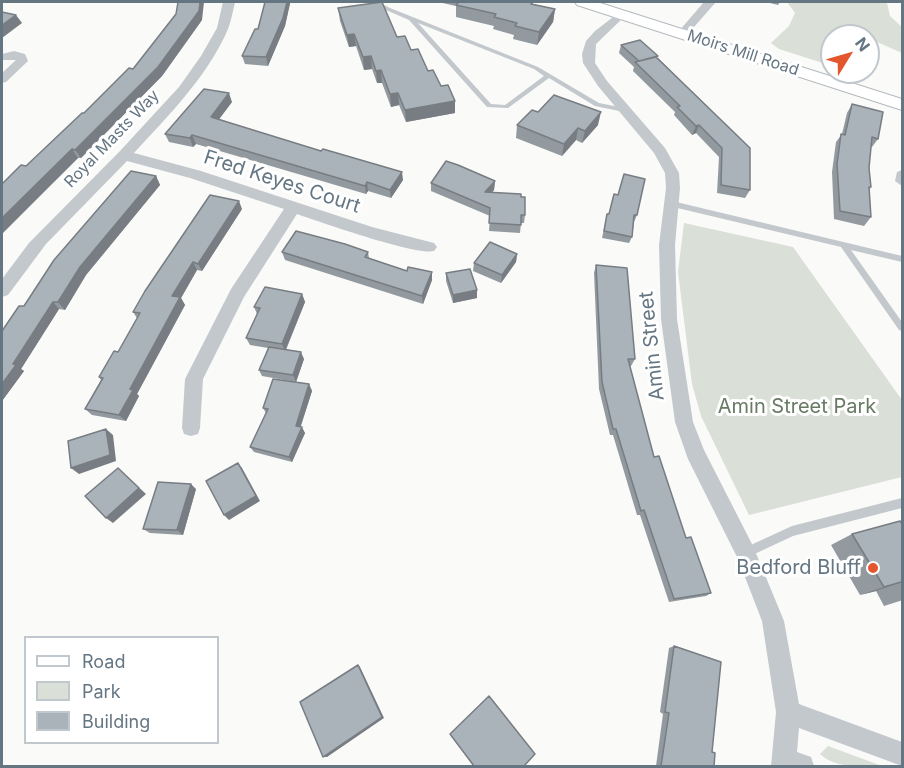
<!DOCTYPE html>
<html>
<head>
<meta charset="utf-8">
<style>
	body { margin:0 }
	#map { position:relative; width:904px; height:768px; overflow:hidden; background:#fafaf8; font-family:Inter,sans-serif }
	canvas { display:block }
	.frame { position:absolute; inset:0; border:3px solid #657683; pointer-events:none }
	.legend { position:absolute; left:24px; top:636px; width:195px; height:108px; box-sizing:border-box; background:#fff; border:2px solid #c1c8cd; margin:0; padding:8px 10px; list-style:none; font-size:18px; color:#657683 }
	.legend li { display:flex; align-items:center; gap:12px; height:30px }
	.legend b { width:30px; border:2px solid #c1c8cd }
	.north { position:absolute; left:820px; top:24px; width:60px; height:60px; box-sizing:border-box; background:#fff; border:2px solid #c1c8cd; border-radius:50%; rotate:53deg; font-size:16px; font-weight:700; line-height:24px; text-align:center; color:#657683 }
	.north::after { content:''; display:block; margin:auto; width:21px; height:27px; background:#e4572e; clip-path:polygon(50% 0,100% 100%,50% 72%,0 100%) }
</style>
</head>
<body>
<div id="map">
<canvas width="904" height="768"></canvas>
<div class="frame"></div>
<ul class="legend">
<li><b style="height:8px;background:#fff"></b>Road</li>
<li><b style="height:16px;background:#dadfd7"></b>Park</li>
<li><b style="height:16px;background:#aab3b9"></b>Building</li>
</ul>
<div class="north">N</div>
</div>
<script>
const g = document.querySelector('canvas').getContext('2d');
g.lineJoin = 'round';
function paint(path, color) {
  g.fillStyle = color;
  g.fill(path, 'evenodd');
}
function stroke(path, color, width, dash) {
  g.strokeStyle = color;
  g.lineWidth = width;
  g.lineCap = dash ? 'butt' : 'round';
  g.setLineDash(dash || []);
  g.stroke(path);
}
function write(font, color, halo, rows, align = 'center') {
  g.font = font + ' Inter,sans-serif';
  g.lineWidth = 6;
  g.setLineDash([]);
  g.textBaseline = 'middle';
  g.strokeStyle = halo;
  g.fillStyle = color;
  for (const [text, x, y, turn = 0] of rows) {
    g.save();
    g.translate(x, y);
    g.rotate((+turn || 0) * Math.PI / 180);
    g.textAlign = isNaN(turn) ? turn : align;
    if (halo) g.strokeText(text, 0, 0);
    g.fillText(text, 0, 0);
    g.restore();
  }
}
const green = new Path2D(`
	M787,2L887,3L890,16L902,27V53L868,38V36H832V66L779,49L771,43L789,26L795,13Z
	M684,223L793,247L902,400V477L749,515L701,416L692,384L678,272Z
	M828,746L882,766C861,767 834,768 820,754Z`);
const lane = new Path2D(`
	M372,2H378L390,8L538,67L599,103L624,108L627,110L624,112L595,106L549,78L508,108L487,107L409,20L386,10ZM418,23L534,69L544,76L505,105L491,104Z
	M672,201L902,256V262L851,250L902,322V331L899,330L841,247L669,206L668,204Z
	M902,498V508L793,536L746,558L742,557L741,553L742,549L792,526Z`);
const street = new Path2D(`
	M223,2H235C233,11 231,21 228,29C208,76 168,116 134,153L201,171L372,227L434,243L437,247L434,251C417,256 320,222 297,214L244,297L203,379L200,428L198,434L191,436L184,434L182,428L185,379L231,289L284,209L190,178L127,161L46,244L8,295L2,297V279L29,243L120,151L179,87L201,56L217,28Z
	M704,2H716L687,35H679V31Z
	M621,11L627,14L625,16L596,44L595,63L607,81L665,148L679,173L680,188L675,245L677,319L693,422L704,450L753,546L784,621L799,704L902,742V766L799,728L797,752L811,757L814,766H771L776,712L762,621L738,559L688,459L675,422L661,319L659,245L666,188L665,173L654,153L598,86L583,63L582,54L586,41L595,31Z
	M14,51L25,54L28,61L6,82L2,83V73L16,60H2V54Z
	M902,170V186L895,181L897,172Z`);
const secondary = new Path2D(`
	M575,2H597L902,99V110L577,5Z`);
const wall = new Path2D(`
	M265,2H290L285,26L268,66L245,64L242,56L258,29Z
	M438,2H534L533,4L555,9L553,22L537,45L513,39L514,35L493,29L494,26L456,17V6Z
	M766,2H780L778,5Z
	M338,8L397,37L411,50L441,86L455,113L406,122L399,105L391,107L382,83H377L372,69L364,70L356,46L349,47L340,21Z
	M202,20L162,76L81,158H78L20,215L26,166L84,113Z
	M621,45L658,58L750,148V190L745,198L717,193L719,157L696,133L692,135L674,115L675,112L633,71L634,67L619,53Z
	M232,102L219,119L403,180L391,198L368,191L366,194L196,144L193,147L169,142L165,134Z
	M852,104L878,139L872,147H871L869,168L871,187L869,190L871,217L864,226L834,219L832,172L836,142L842,134L847,113Z
	M538,112L598,125L582,143L576,140L562,156L516,138L517,125Z
	M156,176L160,185L86,275L65,310L59,309L21,369L24,371L2,401L24,306Z
	M495,181L494,190L491,193L521,197L525,215L524,223H521L520,233L489,231L490,216L431,191V183Z
	M242,209L202,271L197,270L181,298L185,305L137,394L139,396L126,421L92,415L85,409L101,380L99,377L118,352L137,318L133,312Z
	M607,214L637,215L634,222L632,237L629,243L602,238Z
	M282,252H368L369,258L407,271L432,272V280L423,304L285,260Z
	M517,254L516,262L501,283L473,271L474,263Z
	M596,265L635,359L631,366H630L654,457L686,538L711,593L706,596L669,602L640,515H637L613,435H610L599,389L594,273Z
	M446,273L477,298L453,303L446,281Z
	M302,294L305,302L286,350L304,359L296,382L262,376L259,370L268,348L250,345L246,338L257,314L254,307Z
	M309,384L312,391L300,427L305,433L292,462L254,452L250,447L266,413L263,408Z
	M196,489L183,535L150,533L143,529Z
	M903,525V600L884,606L876,591L860,595L831,545L852,534Z
	M674,646L712,752L714,766H656L663,714L660,712L669,648Z`);
const shadedWall = new Path2D(`
	M200,2H204L202,20L162,76L81,158L75,150Z
	M287,2H290V4L285,26L268,66L266,57Z
	M555,9L553,22L537,45L539,32Z
	M16,15L22,23L2,38V25Z
	M354,34L356,46L349,47L347,35Z
	M371,56L372,69L364,70L363,57Z
	M381,70L382,83H377L376,71Z
	M229,93L232,102L214,126L211,117Z
	M398,93L399,105L391,107L390,94Z
	M455,101V113L406,122L405,110Z
	M601,112L598,125L582,143L585,131Z
	M699,125L696,133L692,135L696,126Z
	M578,128L576,140L562,156L564,144Z
	M192,135L196,144L193,147L190,138Z
	M72,149L78,158L2,234V218Z
	M402,172L403,180L391,198L390,190Z
	M156,176L160,185L86,275L65,310L58,302L80,267Z
	M495,181L494,190L484,201L485,192Z
	M367,182L368,191L366,194L365,186Z
	M239,201L242,209L202,271L198,264Z
	M517,254L516,262L501,283L502,275Z
	M193,262L197,270L181,298L185,305L137,394L139,396L126,421L119,415L130,389L172,296Z
	M432,272V280L423,304L422,296Z
	M477,290V298L453,303V295Z
	M302,294L305,302L285,351L282,344Z
	M53,302L59,309L21,369L24,371L2,401V384L13,364Z
	M301,352L304,359L296,382L293,375Z
	M309,384L312,391L299,432L296,426Z
	M302,427L305,433L292,462L289,457Z
	M106,429L113,435L116,461L79,474L71,468Z
	M238,463L242,468L260,501L229,520L224,515Z
	M118,468L146,494L113,523L106,518Z
	M191,484L196,489L183,535L177,530Z
	M901,582L876,591L860,595L884,587Z
	M358,665L360,667L384,718L327,757H323Z`);
const building = new Path2D(`
	M178,2H200L199,11L158,67L75,150L72,149L2,218V184L21,165L26,166L82,113H84L129,68L133,69L176,14Z
	M265,2H287L283,18L266,57L242,56L255,29H258Z
	M382,2L397,37L405,36L411,50L418,49L428,71L433,70L441,86L448,85L455,101L405,110L398,93L390,94L381,70L376,71L371,56L363,57L354,34L347,35L338,8Z
	M459,2H533L531,4L555,9L539,32L515,26L517,23L494,17L496,14L456,5Z
	M2,12L16,15L2,25Z
	M640,40L658,56L639,61L621,45Z
	M656,57L750,148V190L721,185L722,148L699,125L696,126L677,107L680,106L635,62Z
	M204,89L229,93L211,117L321,151L323,149L402,172L390,190L367,182L365,186L192,135L190,138L165,134Z
	M554,95L601,112L585,131L578,128L564,144L517,125L532,110L538,112Z
	M852,104L883,112L878,139L872,137L869,168L871,187H869L871,217L840,211L837,164L841,134L845,135Z
	M446,161L458,165L495,181L485,192L521,194V197H525V215H521V225L489,223L490,208L431,183Z
	M131,171L156,176L80,267L58,302H53L13,364L16,365L2,384V331L19,306H24L54,260Z
	M624,174L645,179L637,215H634L632,237L604,231L607,214H609L614,194L618,195Z
	M210,195L239,201L198,264L193,262L172,296L180,297L130,389L133,390L119,415L85,409L103,378L99,377L114,351L118,352L140,313L133,312L145,291Z
	M296,231L345,244L368,252L365,257L407,271L408,267L432,272L422,296L282,252Z
	M490,242L517,254L502,275L474,263Z
	M596,265L627,268L635,359H628L654,457L659,456L686,538L691,537L711,593L674,599L644,510L641,511L616,429H613L602,382Z
	M470,269L477,290L453,295L446,273Z
	M265,287L302,294L282,344L246,338L260,308L254,307Z
	M269,347L301,352L293,375L259,370Z
	M273,379L309,384L296,426L302,427L289,457L250,447L268,409L263,408Z
	M106,429L110,455L71,468L68,441Z
	M238,463L256,496L224,515L206,481Z
	M118,468L139,488L106,518L85,496Z
	M158,482L191,484L177,530L143,529Z
	M900,521L903,525V584L901,582L884,587L852,534Z
	M674,646L721,662L712,752L715,753L714,766H661L669,713L665,712Z
	M358,665L382,717L323,757L300,702Z
	M489,696L535,754L524,766H474L450,734Z`);
const markers = [
	[873,568,6,"#e4572e"]
];
const farStreetnames = [
	["Moirs Mill Road",743,53,18],
	["Royal Masts Way",112,139,-46]
];
const streetNames = [
	["Fred Keyes Court",282,182,18],
	["Amin Street",652,346,-96]
];
const parkNames = [
	["Amin Street Park",797,407]
];
const poiNames = [
	["Bedford Bluff",861,568]
];
paint(green, '#dadfd7');
stroke(secondary, '#b3babf', 2);
paint(lane, '#c3c8cc');
paint(street, '#c3c8cc');
paint(secondary, '#fff');
paint(wall, '#929a9f');
paint(shadedWall, '#777d82');
paint(building, '#aab3b9');
stroke(building, '#777d82', 1.5);
for (const [x, y, r, color] of markers) {
  const dot = new Path2D();
  dot.arc(x, y, r, 0, 2 * Math.PI);
  g.fillStyle = color;
  g.fill(dot);
  stroke(dot, '#fff', 2);
}
write('16px', '#657683', '#fff', farStreetnames);
write('20px', '#657683', '#fff', streetNames);
write('20px', '#687a64', '#fff', parkNames);
write('20px', '#657683', '#fff', poiNames, 'right');
</script>
</body>
</html>
